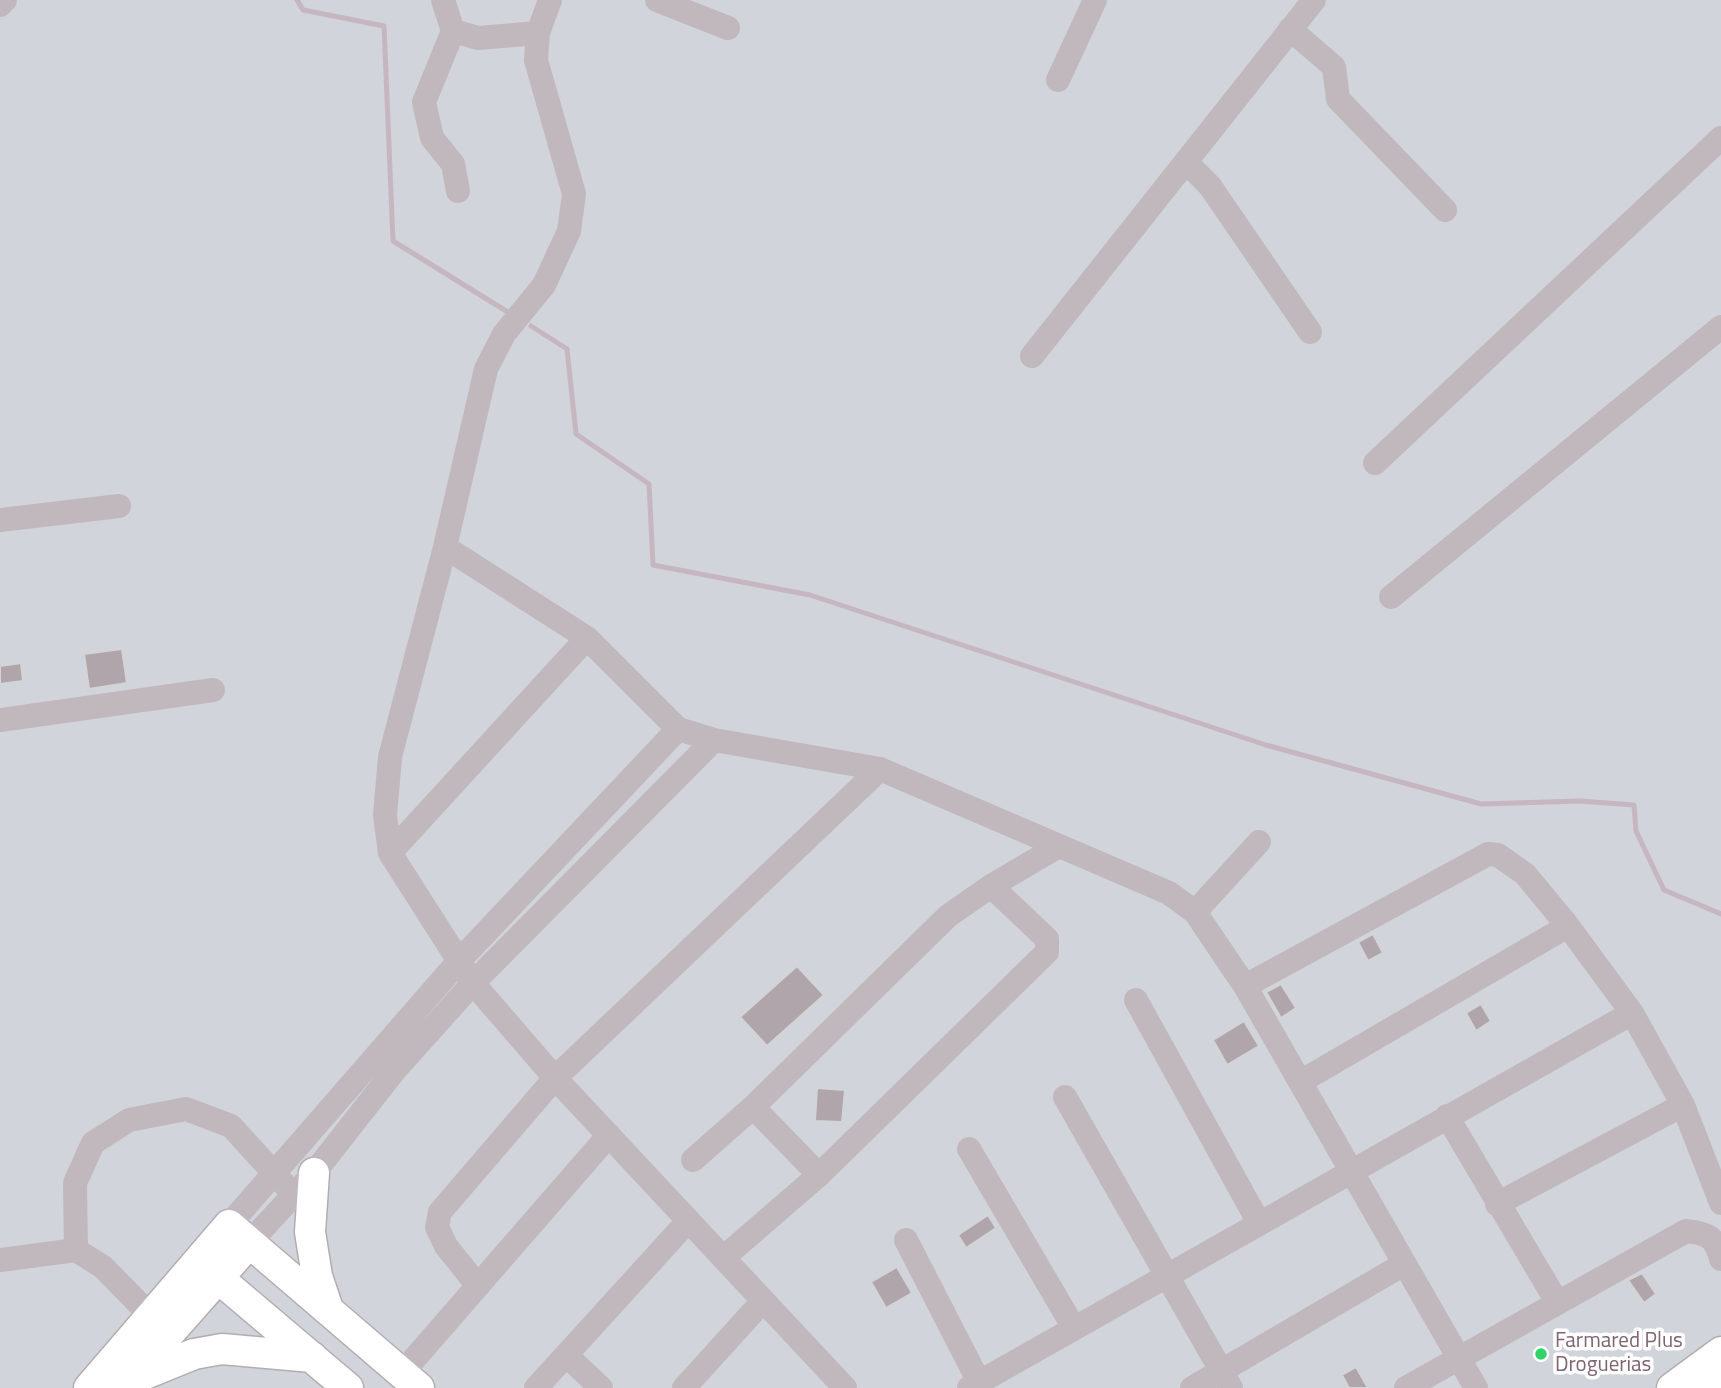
<!DOCTYPE html>
<html>
<head>
<meta charset="utf-8">
<style>
	body { margin:0 }
	canvas { display:block; background:#f0f3f4 }
</style>
</head>
<body>
<canvas width="1721" height="1388"></canvas>
<script>
const g = document.querySelector('canvas').getContext('2d');
g.lineJoin = 'round';
function paint(path, color) {
  g.fillStyle = color;
  g.fill(path, 'evenodd');
}
function stroke(path, color, width, dash) {
  g.strokeStyle = color;
  g.lineWidth = width;
  g.lineCap = dash ? 'butt' : 'round';
  g.setLineDash(dash || []);
  g.stroke(path);
}
function write(font, color, halo, rows, align = 'center') {
  g.font = font + ' "Titillium Web",sans-serif';
  g.lineWidth = 7;
  g.setLineDash([]);
  g.textBaseline = 'middle';
  g.strokeStyle = halo;
  g.fillStyle = color;
  for (const [text, x, y, turn = 0] of rows) {
    g.save();
    g.translate(x, y);
    g.rotate((+turn || 0) * Math.PI / 180);
    g.textAlign = isNaN(turn) ? turn : align;
    if (halo) g.strokeText(text, 0, 0);
    g.fillText(text, 0, 0);
    g.restore();
  }
}
const green = new Path2D(`
	M0,0H1721V1388H0Z`);
const stream = new Path2D(`
	M297,0L303,10L384,26L393,241L511,314
	M531,326L567,349L576,434L649,484L653,565L810,595L1266,745L1481,804L1580,801L1634,805L1636,831L1664,890L1721,914`);
const building = new Path2D(`
	M122,649L127,683L89,689L84,654Z
	M21,663L23,681L0,684V666Z
	M1373,934L1383,953L1368,961L1358,942Z
	M797,966L824,995L767,1046L740,1017Z
	M1281,984L1296,1008L1281,1018L1266,992Z
	M1481,1004L1491,1021L1476,1031L1466,1013Z
	M1244,1021L1259,1046L1227,1065L1213,1040Z
	M817,1088L845,1090L842,1122L815,1121Z
	M988,1215L996,1228L966,1248L958,1235Z
	M897,1267L912,1293L886,1308L871,1282Z
	M1642,1273L1656,1294L1644,1303L1628,1280Z
	M1356,1367L1368,1388H1349L1342,1375Z`);
const minor = new Path2D(`
	M443,0L453,31L478,38L538,33
	M550,0L538,33L536,60L574,194L569,231L544,285L504,334L486,369L445,547L390,757L385,815L390,853L473,983L555,1078L845,1388
	M657,0L728,28
	M0,5L5,0
	M1290,29L1334,67L1338,99L1445,210
	M453,31L424,102L432,138L453,164L458,191
	M1058,80L1095,0
	M1186,162L1210,186L1310,332
	M1032,356L1314,0
	M1375,463L1721,138
	M0,520L119,506
	M445,547L587,638L678,729L714,740L880,769L1169,893L1195,912L1245,986L1476,1388
	M1391,597L1721,327
	M0,720L213,690
	M390,853L587,638
	M1195,912L1259,842
	M1245,986L1488,854L1498,855L1525,874L1568,926L1632,1013L1683,1105L1721,1203
	M1136,1000L1259,1223
	M1300,1082L1568,926
	M1065,1097L1231,1388
	M753,1107L819,1175
	M1447,1116L1557,1302
	M969,1149L1074,1328
	M693,1160L753,1107L948,916L991,886L1059,846
	M1497,1204L1683,1105
	M229,1225L458,962L678,729
	M906,1240L979,1382
	M249,1243L314,1173L394,1071L473,983L714,740
	M76,1250L75,1183L93,1143L129,1120L186,1109L231,1126L284,1184
	M723,1258L819,1175L1047,952V939L991,886
	M0,1260L76,1250L103,1267L151,1316
	M478,1286L446,1246L437,1227L440,1212L555,1078L880,769
	M566,1355L601,1388
	M402,1373L609,1135
	M536,1388L688,1221
	M684,1388L762,1302
	M969,1388L1632,1013
	M1192,1388L1404,1264
	M1406,1388L1686,1231C1707,1233 1716,1237 1721,1259`);
const major = new Path2D(`
	M314,1173L310,1232L317,1276L328,1309
	M198,1261L348,1388
	M133,1379L194,1354L222,1349L312,1357
	M89,1388L229,1225L419,1388
	M121,1388L249,1243
	M1672,1388L1721,1352
	M1712,1388L1721,1381`);
const markers = [
	[1541,1354,7,"#30d468"]
];
const poiNames = [
	["Farmared Plus",1555,1342],
	["Droguerias",1555,1366]
];
paint(green, '#d1d4da');
stroke(stream, '#c5b6c0', 5);
paint(building, '#b0a5aa');
stroke(building, '#d3d4d5', 2);
stroke(major, '#b4acb0', 33);
stroke(minor, '#c0b8bc', 24);
stroke(major, '#fff', 30);
for (const [x, y, r, color] of markers) {
  const dot = new Path2D();
  dot.arc(x, y, r, 0, 2 * Math.PI);
  g.fillStyle = color;
  g.fill(dot);
  stroke(dot, '#fff', 2.5);
}
write('21px', '#7e6570', '#fff', poiNames, 'left');
</script>
</body>
</html>
